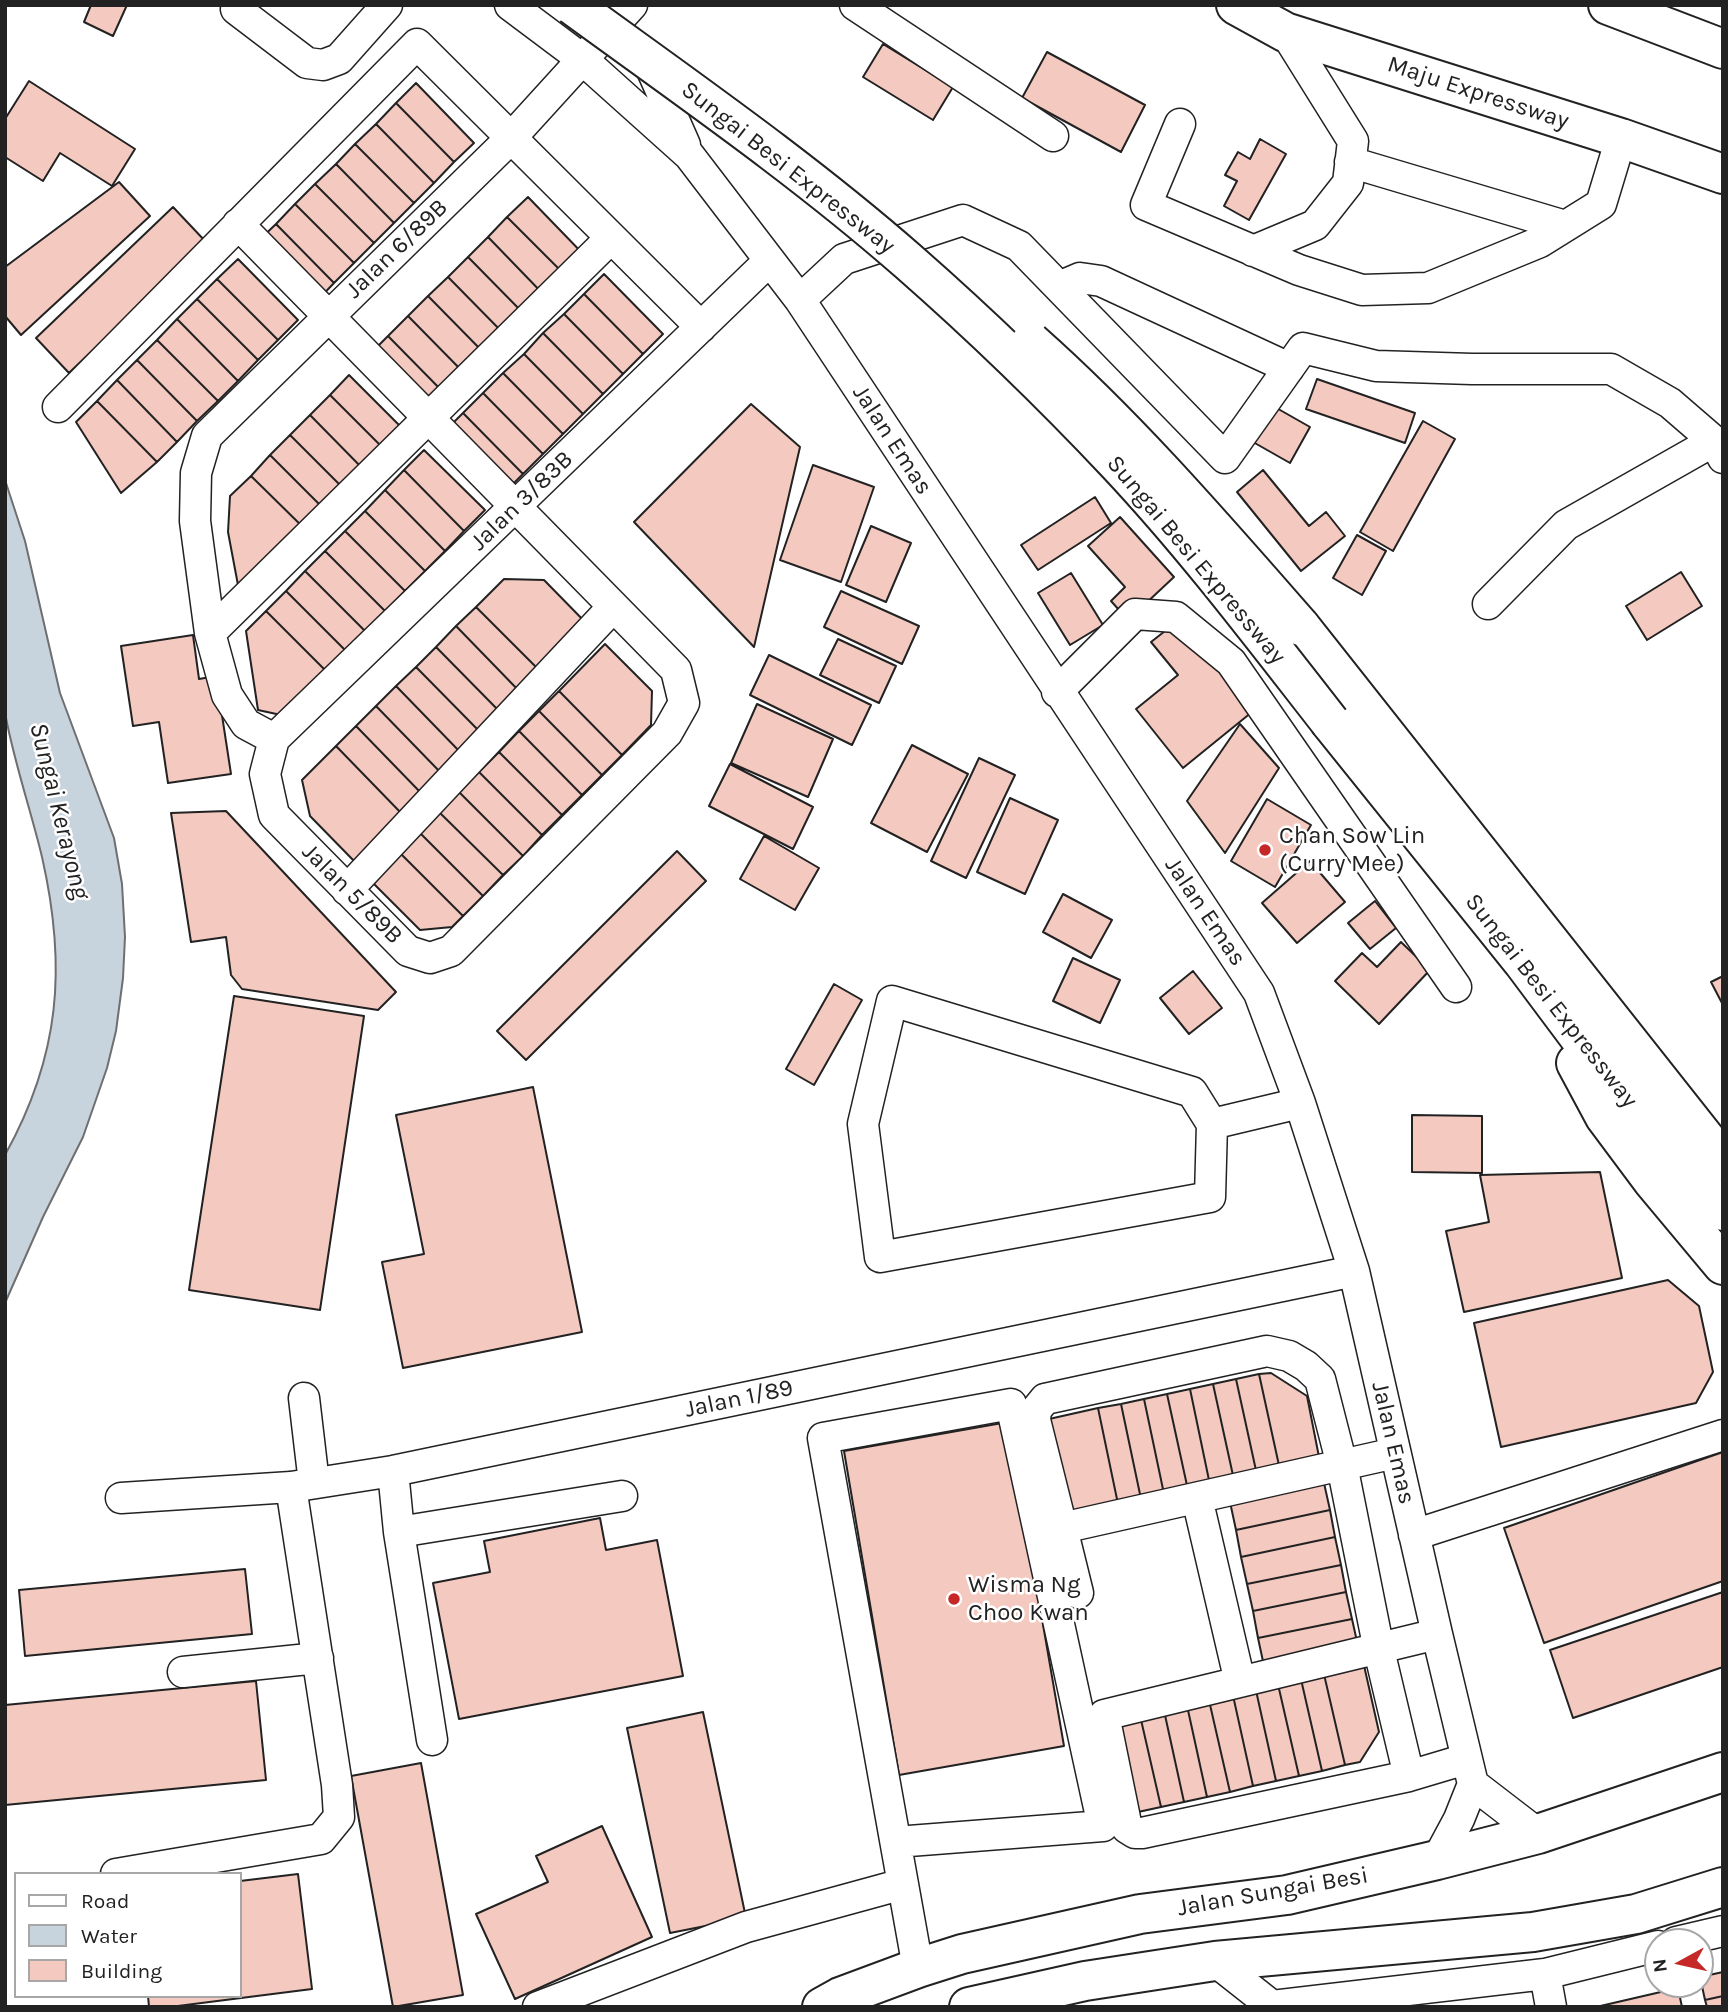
<!DOCTYPE html>
<html>
<head>
<meta charset="utf-8">
<style>
	body { margin:0 }
	#map { position:relative; width:1728px; height:2012px; overflow:hidden; background:#fff; font-family:Karla,sans-serif }
	canvas { display:block }
	.frame { position:absolute; inset:0; border:7px solid #222; pointer-events:none }
	.legend { position:absolute; left:14px; top:1872px; width:228px; height:126px; box-sizing:border-box; background:#fff; border:2px solid #a7a7a7; margin:0; padding:9px 12px; list-style:none; font-size:21px; color:#222 }
	.legend li { display:flex; align-items:center; gap:14px; height:35px }
	.legend b { width:35px; border:2px solid #a7a7a7 }
	.north { position:absolute; left:1644px; top:1928px; width:70px; height:70px; box-sizing:border-box; background:#fff; border:2px solid #a7a7a7; border-radius:50%; rotate:262deg; font-size:19px; font-weight:700; line-height:28px; text-align:center; color:#222 }
	.north::after { content:''; display:block; margin:auto; width:24px; height:32px; background:#c62828; clip-path:polygon(50% 0,100% 100%,50% 72%,0 100%) }
</style>
</head>
<body>
<div id="map">
<canvas width="1728" height="2012"></canvas>
<div class="frame"></div>
<ul class="legend">
<li><b style="height:9px;background:#fff"></b>Road</li>
<li><b style="height:19px;background:#c7d3dd"></b>Water</li>
<li><b style="height:19px;background:#f3c9c0"></b>Building</li>
</ul>
<div class="north">N</div>
</div>
<script>
const g = document.querySelector('canvas').getContext('2d');
g.lineJoin = 'round';
function paint(path, color) {
  g.fillStyle = color;
  g.fill(path, 'evenodd');
}
function stroke(path, color, width, dash) {
  g.strokeStyle = color;
  g.lineWidth = width;
  g.lineCap = dash ? 'butt' : 'round';
  g.setLineDash(dash || []);
  g.stroke(path);
}
function write(font, color, halo, rows, align = 'center') {
  g.font = font + ' Karla,sans-serif';
  g.lineWidth = 5;
  g.setLineDash([]);
  g.textBaseline = 'middle';
  g.strokeStyle = halo;
  g.fillStyle = color;
  for (const [text, x, y, turn = 0] of rows) {
    g.save();
    g.translate(x, y);
    g.rotate((+turn || 0) * Math.PI / 180);
    g.textAlign = isNaN(turn) ? turn : align;
    if (halo) g.strokeText(text, 0, 0);
    g.fillText(text, 0, 0);
    g.restore();
  }
}
const water = new Path2D(`
	M5,480L25,541L60,693L114,838L122,884L125,937L123,978L116,1031L107,1068L83,1137L43,1217L5,1303V1155C60,1056 67,967 42,857C31,811 15,765 6,718C1,695 5,668 5,644C5,589 5,535 5,480Z`);
const building = new Path2D(`
	M91,5H127L113,36L84,22Z
	M883,44L953,87L933,120L863,77Z
	M1047,52L1145,105L1121,152L1022,98Z
	M29,81L135,149L112,186L60,153L43,181L5,157V119Z
	M416,83L474,143L454,162L396,103Z
	M396,103L454,162L434,183L376,124Z
	M376,124L434,183L414,203L355,144Z
	M1260,139L1286,154L1249,220L1224,206L1237,181L1225,175L1238,152L1250,159Z
	M355,144L414,203L394,223L336,164Z
	M336,164L394,223L374,243L315,184Z
	M119,182L150,216L21,335L5,316V267Z
	M315,184L374,243L354,263L295,204Z
	M528,197L587,258L568,278L507,217Z
	M295,204L354,263L334,283L276,224Z
	M173,207L206,242L69,373L36,338Z
	M507,217L568,278L547,298L488,237Z
	M276,224L334,283L314,304L255,244Z
	M488,237L547,298L528,318L468,257Z
	M468,257L528,318L508,338L448,277Z
	M238,259L298,320L278,340L217,279Z
	M604,274L663,334L643,354L584,294Z
	M448,277L508,338L488,357L428,296Z
	M217,279L278,340L258,360L197,299Z
	M584,294L643,354L623,374L564,314Z
	M428,296L488,357L468,377L408,316Z
	M197,299L258,360L238,381L177,319Z
	M564,314L623,374L603,394L543,333Z
	M408,316L468,377L448,397L388,336Z
	M177,319L238,381L218,401L157,340Z
	M543,333L603,394L583,414L524,354Z
	M388,336L448,397L428,416L369,355Z
	M157,340L218,401L197,421L137,360Z
	M524,354L583,414L563,434L503,373Z
	M137,360L197,421L177,442L117,380Z
	M503,373L563,434L543,454L483,393Z
	M349,375L409,435L389,454L330,395Z
	M1317,379L1415,413L1405,443L1306,409Z
	M117,380L177,442L157,462L97,401Z
	M483,393L543,454L523,474L463,413Z
	M330,395L389,454L369,475L310,415Z
	M97,401L157,462L121,493L76,422Z
	M751,404L800,447L754,647L634,522Z
	M1273,406L1310,427L1290,463L1253,442Z
	M463,413L523,474L503,494L443,433Z
	M310,415L369,475L350,495L290,435Z
	M1423,421L1455,439L1393,551L1360,532Z
	M290,435L350,495L330,515L270,455Z
	M424,450L485,510L464,531L404,470Z
	M270,455L330,515L311,535L251,476Z
	M813,465L874,487L841,582L780,560Z
	M404,470L464,531L445,551L385,490Z
	M1263,470L1309,526L1326,512L1345,536L1301,571L1237,492Z
	M251,476L311,535L241,601L228,532L230,496Z
	M385,490L445,551L425,571L365,511Z
	M1095,497L1111,523L1038,570L1021,545Z
	M365,511L425,571L405,591L345,531Z
	M1120,517L1174,577L1128,620L1111,601L1125,587L1088,546Z
	M871,526L911,543L886,602L846,585Z
	M345,531L405,591L385,611L325,551Z
	M1357,535L1386,551L1362,595L1333,578Z
	M325,551L385,611L365,631L305,571Z
	M305,571L365,631L346,651L286,591Z
	M1681,572L1702,606L1647,640L1626,606Z
	M1071,573L1103,625L1070,645L1038,593Z
	M504,579L544,580L591,628L544,675L476,607Z
	M286,591L346,651L326,671L266,611Z
	M841,591L919,626L902,664L824,627Z
	M476,607L544,675L523,695L456,626Z
	M266,611L326,671L281,715L258,710L246,631Z
	M1179,620L1252,712L1183,768L1136,709L1178,675L1151,642Z
	M456,626L523,695L503,715L436,647Z
	M193,635L199,679L216,676L231,774L168,783L159,722L133,726L121,646Z
	M838,639L896,666L879,703L820,675Z
	M605,644L652,691L651,725L622,755L559,691Z
	M436,647L503,715L483,735L416,667Z
	M769,655L871,705L852,745L750,695Z
	M416,667L483,735L463,755L396,686Z
	M396,686L463,755L443,775L376,706Z
	M559,691L622,755L602,775L539,711Z
	M757,704L833,739L808,797L731,763Z
	M376,706L443,775L423,795L356,726Z
	M539,711L602,775L582,795L519,731Z
	M1240,724L1279,768L1225,853L1187,801Z
	M356,726L423,795L403,815L336,746Z
	M519,731L582,795L562,815L499,752Z
	M912,745L968,774L927,852L871,823Z
	M336,746L403,815L355,862L310,816L302,780Z
	M499,752L562,815L542,835L479,772Z
	M979,758L1015,775L966,878L931,861Z
	M730,764L813,807L793,849L709,806Z
	M479,772L542,835L523,856L459,792Z
	M459,792L523,856L503,875L439,812Z
	M1010,798L1058,820L1025,894L977,872Z
	M1267,799L1311,825L1275,887L1231,861Z
	M226,811L396,992L378,1010L242,989L231,975L226,937L191,942L171,813Z
	M439,812L503,875L483,896L419,832Z
	M419,832L483,896L463,916L399,852Z
	M764,836L819,868L795,910L740,879Z
	M677,851L706,881L526,1060L497,1031Z
	M399,852L463,916L452,927L420,930L371,881Z
	M1310,861L1345,902L1297,943L1262,903Z
	M1063,894L1112,920L1091,958L1043,932Z
	M1375,901L1396,928L1370,949L1348,923Z
	M1401,942L1430,970L1379,1024L1335,981L1362,953L1377,967Z
	M1073,958L1120,980L1100,1023L1053,1001Z
	M1193,971L1222,1008L1189,1034L1160,998Z
	M1723,976V1005L1711,982Z
	M834,984L862,1000L814,1085L786,1069Z
	M234,996L364,1016L320,1310L189,1290Z
	M533,1087L582,1332L403,1368L382,1262L424,1254L396,1115Z
	M1412,1115L1482,1116V1173L1412,1172Z
	M1600,1172L1622,1278L1464,1312L1446,1231L1489,1222L1480,1175Z
	M1668,1280L1699,1306L1713,1372L1696,1403L1501,1447L1474,1323Z
	M1271,1373L1307,1396L1320,1462L1280,1470L1259,1374Z
	M1259,1374L1280,1470L1257,1475L1236,1379Z
	M1236,1379L1257,1475L1234,1480L1213,1384Z
	M1213,1384L1234,1480L1210,1485L1190,1389Z
	M1190,1389L1210,1485L1188,1490L1167,1394Z
	M1167,1394L1188,1490L1164,1494L1144,1399Z
	M1144,1399L1164,1494L1141,1499L1121,1404Z
	M1121,1404L1141,1499L1118,1504L1098,1408Z
	M1098,1408L1118,1504L1069,1515L1049,1419Z
	M1008,1422L1064,1746L899,1775L844,1451Z
	M1723,1452V1581L1544,1643L1504,1528Z
	M1324,1483L1330,1510L1236,1530L1230,1502Z
	M1330,1510L1335,1537L1241,1557L1236,1530Z
	M600,1518L606,1550L657,1540L683,1676L459,1719L433,1583L490,1572L484,1541Z
	M1335,1537L1341,1565L1247,1584L1241,1557Z
	M1341,1565L1346,1592L1253,1611L1247,1584Z
	M245,1569L252,1634L25,1656L19,1590Z
	M1346,1592L1352,1619L1258,1638L1253,1611Z
	M1723,1592V1667L1573,1718L1550,1650Z
	M1352,1619L1358,1646L1264,1666L1258,1638Z
	M1363,1661L1379,1732L1360,1762L1345,1765L1323,1670Z
	M1323,1670L1345,1765L1322,1771L1300,1675Z
	M1300,1675L1322,1771L1299,1776L1277,1680Z
	M1277,1680L1299,1776L1276,1781L1255,1686Z
	M256,1681L266,1780L5,1805V1705Z
	M1255,1686L1276,1781L1253,1786L1232,1691Z
	M1232,1691L1253,1786L1230,1792L1208,1696Z
	M1208,1696L1230,1792L1207,1797L1186,1701Z
	M1186,1701L1207,1797L1184,1802L1163,1706Z
	M1163,1706L1184,1802L1161,1807L1139,1711Z
	M1139,1711L1161,1807L1138,1812L1117,1717Z
	M703,1712L746,1918L670,1933L627,1728Z
	M421,1763L463,1995L393,2007L351,1776Z
	M602,1826L652,1937L515,1999L476,1914L548,1882L536,1856Z
	M298,1874L312,1989L170,2007H149L148,1996H240V1881Z
	M1723,1972V1996L1705,2000L1700,1977Z
	M1678,1988L1682,2007H1596Z
	M1723,1996V2007H1707L1705,2000Z`);
const minor = new Path2D(`
	M510,5L582,59L689,155L800,300L1259,993L1300,1103L1354,1271L1437,1634L1473,1784L1538,1834
	M855,5L1053,136
	M236,9L307,63L323,65L339,59L387,5
	M647,59L685,145
	M1180,124L1146,205L1299,270L1362,290L1428,288L1540,242L1601,204L1621,138
	M1350,162L1565,226
	M238,224L676,670L684,703L667,733L451,951L430,958L408,951L274,815L265,774L274,739L246,724L227,695L210,633L195,521L196,473L207,436L510,139L632,5
	M1253,251L1315,225L1348,183L1353,141L1285,32
	M1059,287L1080,278L1101,281L1289,368
	M800,300L844,259L963,220L1019,246L1225,458L1303,348L1376,366L1472,369H1611L1670,403L1714,441L1723,458
	M58,407L417,44L701,327
	M1488,604L1566,525L1714,441
	M210,633L611,238
	M1057,692L1135,614L1176,617L1231,662L1456,987
	M274,739L769,261
	M347,890L613,607
	M1212,1124L1210,1197L880,1257L863,1124L892,1001L1192,1092L1212,1124L1300,1103
	M304,1398L314,1483
	M1395,1453L1062,1528L1035,1420L1036,1410L1045,1399L1267,1351L1289,1356L1306,1366L1320,1379L1342,1465L1379,1650L1409,1776
	M393,1471L399,1532L432,1740
	M121,1498L291,1487L393,1471L1354,1271
	M1197,1498L1240,1682
	M1062,1528L1078,1593
	M399,1532L622,1496
	M1414,1535L1723,1435
	M1437,1634L1104,1715L1127,1828L1135,1833H1142L1409,1776L1466,1759
	M183,1672L318,1658
	M896,1842L1103,1826L1011,1404L823,1438L918,1968
	M1437,1860L1459,1819L1473,1784
	M116,1874L321,1839L339,1817L337,1785L291,1487
	M1676,1942L1723,1931
	M1215,1961L1272,2006L1545,1974L1658,1946
	M1545,1974L1551,2007
	M538,2007L746,1927L903,1884`);
const highway = new Path2D(`
	M1236,5L1285,32L1621,138L1723,174
	M1608,5L1723,49
	M1300,626L1723,1161
	M1330,722L1523,962L1603,1069L1666,1147L1723,1211
	M1576,1063L1605,1117L1652,1180L1723,1265
	M822,2007L840,1997L918,1968L962,1954L1140,1914L1287,1895L1437,1860L1538,1834L1723,1772
	M969,2007L1085,1981L1215,1961L1533,1932L1636,1914L1723,1887`);
const highwayBridge = new Path2D(`
	M572,5C686,88 803,169 909,262C982,326 1052,394 1118,464C1194,545 1262,635 1330,722
	M1031,342C1129,429 1214,528 1300,626`);
const markers = [
	[1265,850,7,"#c62828"],
	[954,1599,7,"#c62828"]
];
const streetNames = [
	["Maju Expressway",1478,93,18],
	["Sungai Besi Expressway",788,168,38],
	["Jalan 6/89B",397,249,-44],
	["Jalan Emas",892,440,57],
	["Jalan 3/83B",522,501,-44],
	["Sungai Besi Expressway",1196,560,50],
	["Jalan 5/89B",352,894,45],
	["Jalan Emas",1205,912,56],
	["Sungai Besi Expressway",1551,1001,52],
	["Jalan 1/89",739,1399,-12],
	["Jalan Emas",1393,1443,77],
	["Jalan Sungai Besi",1273,1892,-10]
];
const poiNames = [
	["Chan Sow Lin",1279,836],
	["(Curry Mee)",1279,864],
	["Wisma Ng",968,1585],
	["Choo Kwan",968,1613]
];
const waterNames = [
	["Sungai Kerayong",59,811,76]
];
paint(water, '#c7d3dd');
stroke(water, '#6f6f6f', 2);
paint(building, '#f3c9c0');
stroke(building, '#222', 2);
stroke(minor, '#222', 33);
stroke(highway, '#222', 42);
stroke(minor, '#fff', 30);
stroke(highway, '#fff', 38);
stroke(highwayBridge, '#222', 42, []);
stroke(highwayBridge, '#fff', 38);
for (const [x, y, r, color] of markers) {
  const dot = new Path2D();
  dot.arc(x, y, r, 0, 2 * Math.PI);
  g.fillStyle = color;
  g.fill(dot);
  stroke(dot, '#fff', 2.5);
}
write('24px', '#222', '#fff', streetNames);
write('24px', '#222', '#fff', poiNames, 'left');
write('italic 26px', '#222', '#fff', waterNames);
</script>
</body>
</html>
